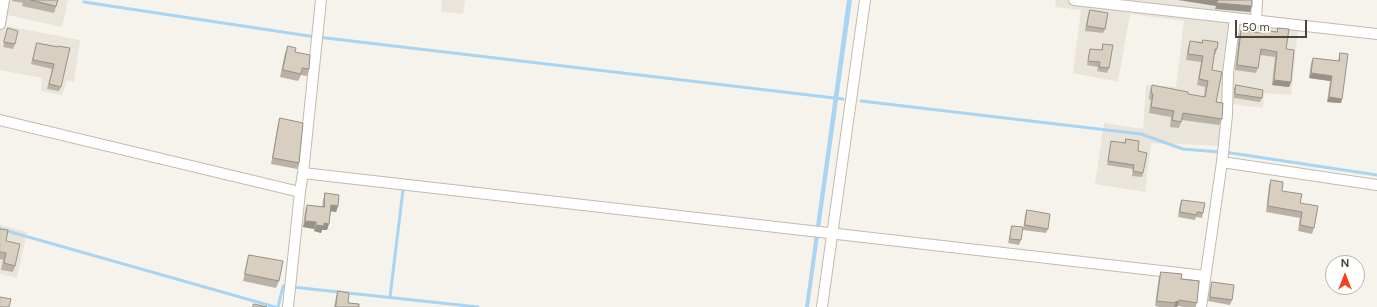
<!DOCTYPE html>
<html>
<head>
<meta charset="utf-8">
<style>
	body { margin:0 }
	#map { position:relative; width:1377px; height:307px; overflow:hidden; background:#f6f3ec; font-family:Figtree,sans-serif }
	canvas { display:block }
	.north { position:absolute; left:1325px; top:255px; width:40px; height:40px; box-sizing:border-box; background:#fff; border:1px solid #b7b4b0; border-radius:50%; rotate:0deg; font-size:11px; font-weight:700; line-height:16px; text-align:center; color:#4b4439 }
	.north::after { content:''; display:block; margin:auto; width:14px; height:18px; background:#fc3f1d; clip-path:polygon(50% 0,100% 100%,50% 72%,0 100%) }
	.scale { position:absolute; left:1235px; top:20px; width:72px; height:18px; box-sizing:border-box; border:2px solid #4b4439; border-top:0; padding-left:5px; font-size:12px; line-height:14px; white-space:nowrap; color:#4b4439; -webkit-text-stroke:3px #fff; paint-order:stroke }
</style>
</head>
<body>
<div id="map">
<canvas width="1377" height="307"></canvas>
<div class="north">N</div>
<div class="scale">50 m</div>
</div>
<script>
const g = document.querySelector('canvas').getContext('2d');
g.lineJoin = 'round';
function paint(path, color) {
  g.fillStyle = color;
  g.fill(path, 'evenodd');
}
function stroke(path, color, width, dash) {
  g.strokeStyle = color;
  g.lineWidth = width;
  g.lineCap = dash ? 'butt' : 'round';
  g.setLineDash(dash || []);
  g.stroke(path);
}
const residential = new Path2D(`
	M0,0H68L62,27L8,15L6,26L80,40L74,82L67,80L62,95L41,91L42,78L0,70Z
	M442,0H465L463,14L441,12Z
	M1056,0H1263L1262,15L1299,20L1291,95L1264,93L1263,108L1233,104L1228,146L1151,143L1145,192L1095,184L1104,123L1143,129L1146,85L1176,87L1184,21L1130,14L1118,82L1073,73L1081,10L1055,7Z
	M0,225L27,232L17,278L0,274Z`);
const water = new Path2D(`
	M847,0H852L809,307H805Z`);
const stream = new Path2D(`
	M84,2L309,36L843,99
	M861,101L1141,134L1183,149L1231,153L1377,175
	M0,229L275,307
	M390,297L403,190
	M278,307L283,286L478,307`);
const minor = new Path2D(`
	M1074,0L1377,34
	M1256,21L1257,0
	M0,24L4,0
	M0,120L300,192
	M1222,162L1377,185
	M303,173L1205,276
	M288,307L300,192L303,173L321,0
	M822,307L865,0
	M1201,307L1222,162L1227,115L1228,73L1235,19`);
const wall = new Path2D(`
	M12,0H58L54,13L22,6L23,3L12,1Z
	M1090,10L1105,29L1103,33L1085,31L1088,15Z
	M8,28L15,44L13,49L3,47Z
	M1278,28L1286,49L1291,82L1289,87L1272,85L1275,57L1260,55L1258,68L1256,73L1235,70L1239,35L1241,30L1260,33L1261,30L1276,32Z
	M1203,40L1217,49L1215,55H1214L1212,70L1216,102L1222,119L1219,125L1182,120L1179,128L1170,127L1171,117L1149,113L1151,100L1149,99L1150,91L1152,85L1188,94L1204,97L1205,87L1197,85L1201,62L1186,60L1188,47L1190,41L1202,42Z
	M37,43L57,47L61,87L59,91L47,89L52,69L31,64Z
	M1103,44L1109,68L1107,73L1097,71L1098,67L1087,65L1089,53L1090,49L1101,50Z
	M288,46L295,52L309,69L307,76L301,75L298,81L280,77L285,53Z
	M1340,53L1342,99L1341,103L1327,102L1330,81L1309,78L1311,63L1313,58L1338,61Z
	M1236,85L1262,98L1260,102L1234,98V89Z
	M280,118L299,163L297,169L271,164L278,124Z
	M1126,139L1138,151L1143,173L1142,177L1132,176L1133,169L1107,165L1110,146L1111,141L1124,143Z
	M1271,180L1282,191L1300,203L1314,228L1312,234L1298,231L1300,218L1266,212L1269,186Z
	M325,193L338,206L336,212L331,211L327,230H322L321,233L314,231V229L303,227L305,211L307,205L322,207L323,200Z
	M1182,200L1203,213L1202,218L1196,217L1195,220L1178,217L1180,204Z
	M1027,210L1048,229L1046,233L1023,230L1025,215Z
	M1012,226L1021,240L1019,245L1008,243L1011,230Z
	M0,229L6,241L15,266L13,272L1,270L3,260L0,259Z
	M249,255L279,281L276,288L243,281L247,262Z
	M1161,272L1181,279L1197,303L1195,307H1184L1178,306L1177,307H1160L1155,306L1159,277Z
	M1212,282L1232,300L1230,305L1208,301L1211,286Z
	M338,291L348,303L359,307H334L336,297Z`);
const shadedWall = new Path2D(`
	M1178,0H1218L1216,6Z
	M1217,3L1252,6L1250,12L1215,9Z
	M1311,73L1332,76L1330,81L1309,78Z
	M1274,80L1291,82L1289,87L1272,85Z
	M1329,97L1342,99L1341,103L1327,102Z
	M331,205L338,206L336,212L329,211Z
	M305,221L316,222L314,229L303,227Z
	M324,223L329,224L327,230H322L321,233L314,231L316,225Z
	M1176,301L1179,302L1177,307H1174Z`);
const building = new Path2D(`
	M31,0H58L56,6Z
	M1218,0H1252V6L1217,3Z
	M1090,10L1108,13L1105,29L1087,26Z
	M8,28L18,31L15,44L4,42Z
	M1278,28L1289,29L1286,49L1294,50L1291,82L1274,80L1277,52L1261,49L1258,68L1237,65L1241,30L1261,33V30L1277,32Z
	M1203,40L1218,42L1217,49H1215L1212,70L1222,72L1216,102L1223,103L1222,119L1183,113L1181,122L1172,120L1174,111L1151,107L1153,94L1151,93L1152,85L1188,92V94L1205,97L1208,81L1199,79L1203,56L1188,54L1190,41L1202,43Z
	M37,43L58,47V46L70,48L61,87L49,84L54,64L33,60Z
	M1103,44L1113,45L1109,68L1099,67L1100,62L1088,61L1090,49L1102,50Z
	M288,46L296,48L295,52L310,55L309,69L302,68L301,74L283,70Z
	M1340,53L1348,54L1342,99L1329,97L1332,76L1311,73L1313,58L1339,61Z
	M1236,85L1263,90L1262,98L1235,94Z
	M280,118L303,123L299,163L273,158Z
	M1126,139L1139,141L1138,151L1147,153L1143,173L1133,171L1134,165L1108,161L1111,141L1125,143Z
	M1271,180L1283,182L1282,191L1302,194L1300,203L1318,206L1314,228L1300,225L1302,212L1268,206Z
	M325,193L339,195L338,206L331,205L329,224L324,223V226L316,225V222L305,221L307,205L324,207Z
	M1182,200L1205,203L1203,213L1197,212V215L1180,212Z
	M1027,210L1050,214L1048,229L1025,225Z
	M1012,226L1023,227L1021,240L1010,239Z
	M0,229L8,230L6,241L20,244L15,266L4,263L6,253L0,252Z
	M249,255L283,261L279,281L245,274Z
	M1161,272L1182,274L1181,279L1199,281L1197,303L1179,300V302L1176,301L1175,303L1157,301Z
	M1212,282L1234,285L1232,300L1210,297Z
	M338,291L349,293L348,303L359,304V307H336Z
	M0,297L11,299L9,307H0Z
	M254,304L267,307H253Z`);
paint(residential, '#eae5da');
paint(water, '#a9d4f2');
stroke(stream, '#a9d4f2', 3);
stroke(minor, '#c2bbae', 12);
stroke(minor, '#fff', 10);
paint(wall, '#bab2a6');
paint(shadedWall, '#979187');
paint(building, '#d8cfc1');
stroke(building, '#979187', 1);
</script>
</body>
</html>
